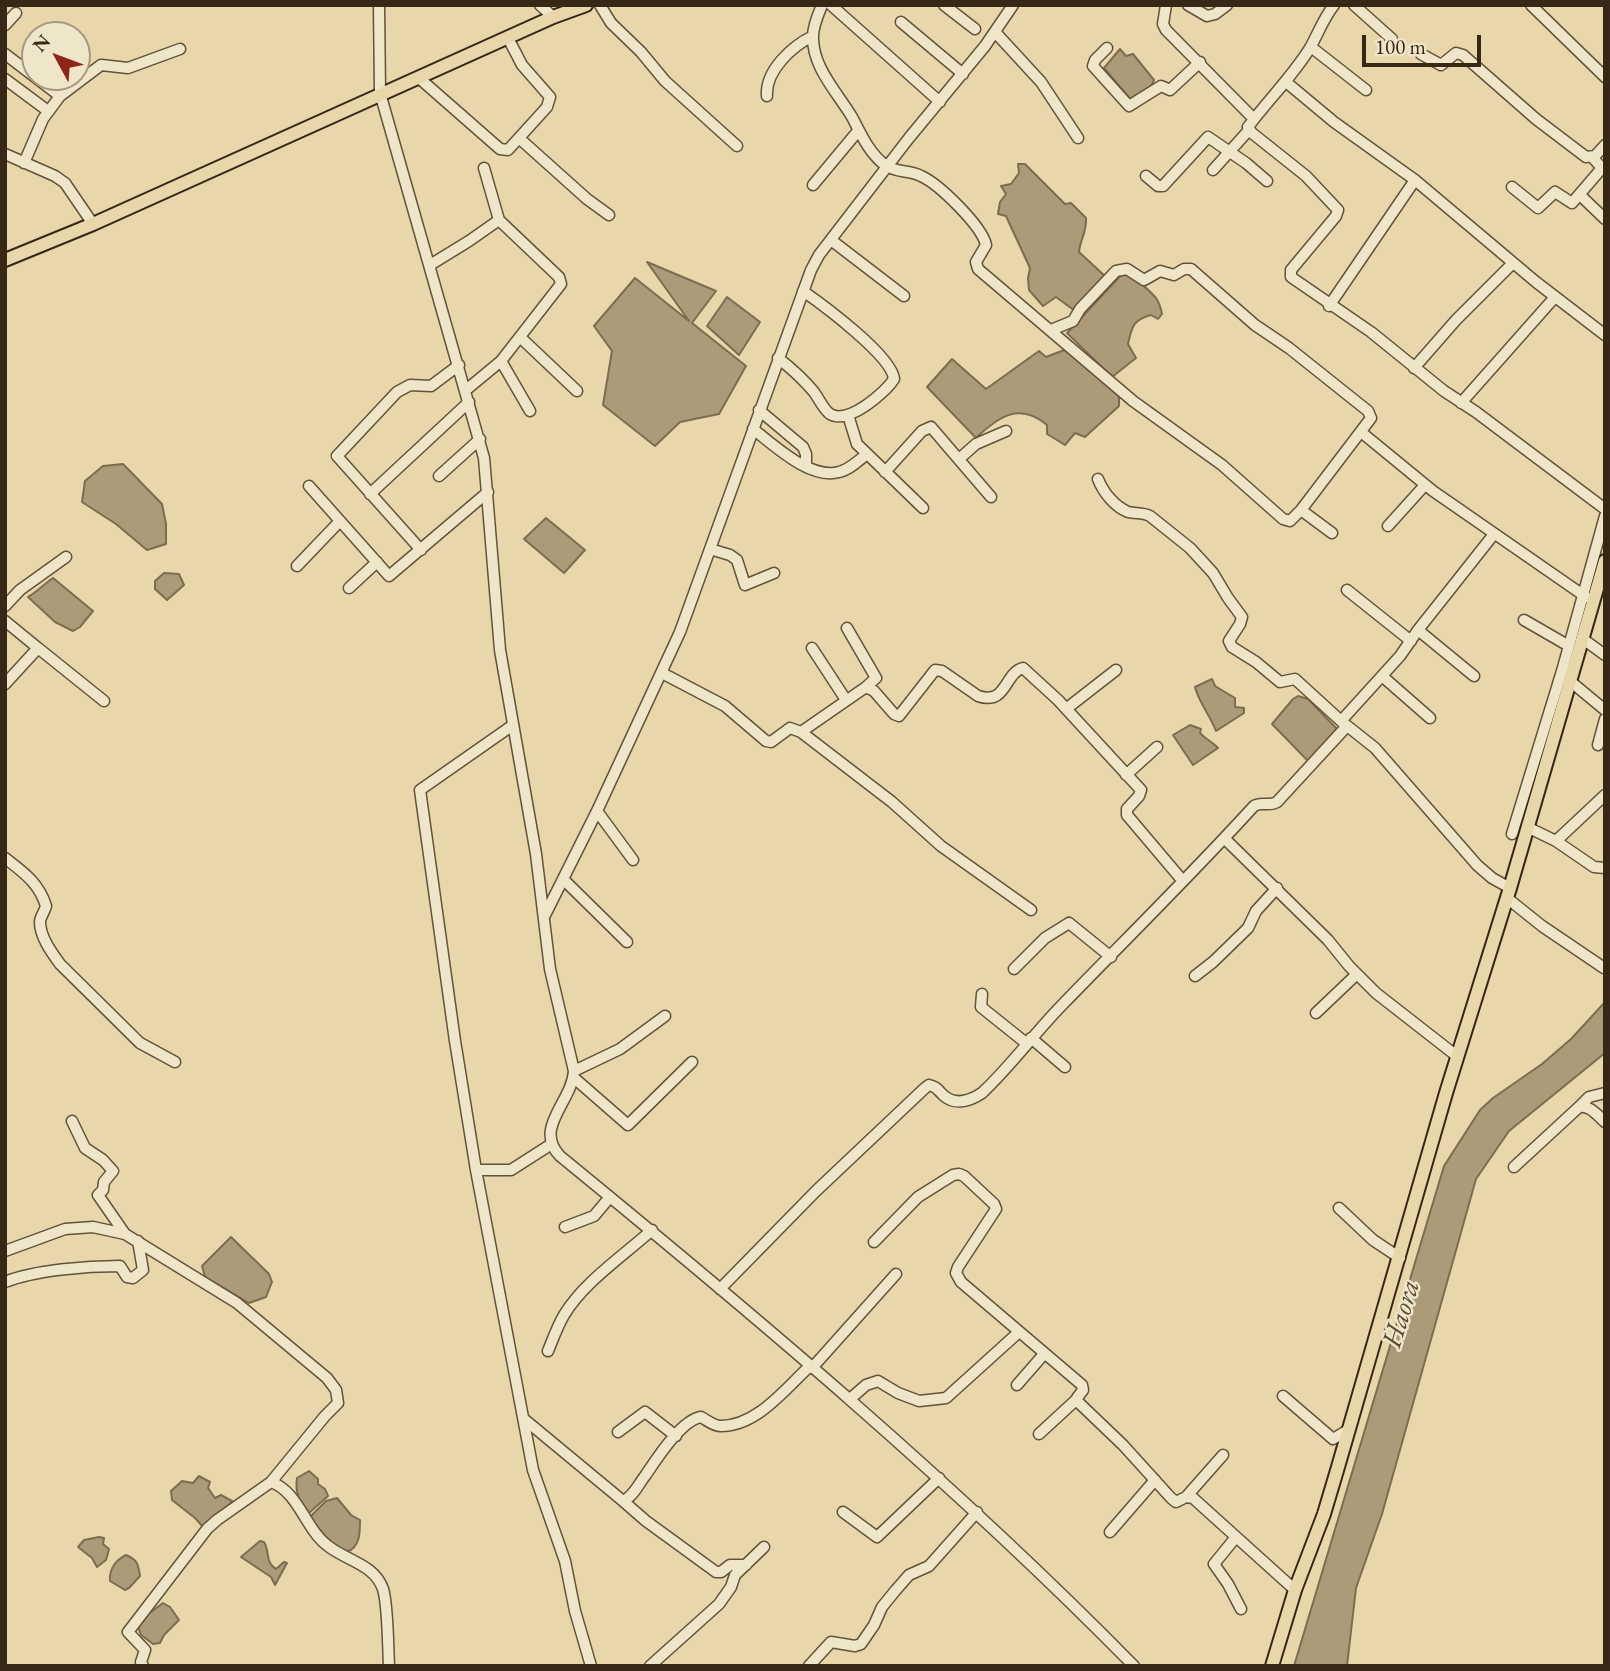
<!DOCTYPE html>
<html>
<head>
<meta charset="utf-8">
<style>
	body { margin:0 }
	#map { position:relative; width:1610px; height:1671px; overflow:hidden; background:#e7d7ab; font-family:"EB Garamond",serif }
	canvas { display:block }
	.frame { position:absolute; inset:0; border:7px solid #362716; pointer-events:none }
	.north { position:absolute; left:21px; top:21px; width:70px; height:70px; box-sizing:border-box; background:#efe5c8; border:2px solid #a59981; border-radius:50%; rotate:311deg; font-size:19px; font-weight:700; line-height:28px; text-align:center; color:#362716 }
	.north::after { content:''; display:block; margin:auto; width:24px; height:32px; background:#8f2418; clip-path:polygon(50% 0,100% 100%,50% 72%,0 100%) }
	.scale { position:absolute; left:1362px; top:35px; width:119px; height:32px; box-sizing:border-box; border:4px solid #362716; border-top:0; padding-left:9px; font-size:21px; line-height:24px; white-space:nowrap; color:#362716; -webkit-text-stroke:5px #efe5c8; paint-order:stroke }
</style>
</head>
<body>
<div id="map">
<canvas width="1610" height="1671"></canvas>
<div class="frame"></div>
<div class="north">N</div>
<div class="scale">100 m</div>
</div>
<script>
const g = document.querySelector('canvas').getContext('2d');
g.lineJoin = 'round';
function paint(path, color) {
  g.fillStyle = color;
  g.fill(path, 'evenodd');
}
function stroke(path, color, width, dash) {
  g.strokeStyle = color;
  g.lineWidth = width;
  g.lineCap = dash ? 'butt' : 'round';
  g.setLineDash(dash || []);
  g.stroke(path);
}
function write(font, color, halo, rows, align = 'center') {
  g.font = font + ' "EB Garamond",serif';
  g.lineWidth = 5;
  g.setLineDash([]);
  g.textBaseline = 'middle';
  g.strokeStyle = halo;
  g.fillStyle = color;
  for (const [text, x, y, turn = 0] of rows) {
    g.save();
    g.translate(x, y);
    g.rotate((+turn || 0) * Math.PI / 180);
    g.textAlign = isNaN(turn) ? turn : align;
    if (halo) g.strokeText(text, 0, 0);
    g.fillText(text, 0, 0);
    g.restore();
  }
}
const water = new Path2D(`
	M1120,49L1126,56L1133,54L1154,80L1149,91L1131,100L1104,68Z
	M1018,164H1025L1065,204L1071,203L1086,218C1087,232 1080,240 1079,252L1107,278L1075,311L1056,297L1043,306L1029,290L1028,278L1030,268L1006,216L998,214L1000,202L1006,194L1001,186L1011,184L1019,173Z
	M647,262L716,291L692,323L746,366L719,414L680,422L655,446L603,405L612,351L594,326L635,278L689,321Z
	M1125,271C1132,275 1150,291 1156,298C1159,302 1161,309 1162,314L1158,319L1151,315C1133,320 1132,326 1128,344L1136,358L1112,377L1067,333Z
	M727,297L760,322L739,355L707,326Z
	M1067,349L1119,396V406L1085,437L1075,433L1065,445L1047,434V425C1020,402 999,416 976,438L927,387L952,359L986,389L1039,351L1046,357Z
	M123,464L162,504L166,524V544L147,550L116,524L82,502L85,481L103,466Z
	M546,518L585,550L564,573L524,539Z
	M164,573L179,574L184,585L167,600L155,589V581Z
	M53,578L93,611L80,627L73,631L55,622L28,597C38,591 44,584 53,578Z
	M1212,679L1215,686L1235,698V707L1244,708V713L1216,731C1210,715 1199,703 1195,687Z
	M1298,696L1308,699L1337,729L1308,761L1272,724L1293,699Z
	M1190,725L1201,729L1200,733C1206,740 1212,741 1218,748L1193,765L1173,735Z
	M1605,1002V1053L1509,1131L1476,1179L1382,1514L1356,1588L1347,1666H1294L1444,1166L1480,1110L1493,1098L1542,1064L1571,1039Z
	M231,1237L269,1274L272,1282L266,1297L249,1303L205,1277L202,1266Z
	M309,1471L318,1479V1484L325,1489L328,1496L309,1513C299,1506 295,1490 297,1478Z
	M199,1476L210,1482L208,1488L215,1498L221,1495L232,1501L220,1517L204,1528L195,1518L172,1500L171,1491L182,1481L193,1483Z
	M337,1498L351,1515L360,1520C360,1533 360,1547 347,1552L332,1545L309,1518L326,1501Z
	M99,1537L104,1538L103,1544L109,1549L106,1560L97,1567L92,1558L78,1547L84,1540Z
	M260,1541L264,1542C270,1551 265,1563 276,1569L284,1562L287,1563L275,1585L271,1577L241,1557Z
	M126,1555C138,1560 138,1564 140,1576L129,1588L125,1590L110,1581C109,1569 116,1560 126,1555Z
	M163,1603L170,1607L179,1620L164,1635L160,1643L153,1644L141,1635L138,1627L147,1615Z`);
const minor = new Path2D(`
	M379,5L380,93L484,458L500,650L536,854L550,969L574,1071C572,1102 533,1128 560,1156C758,1318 954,1483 1134,1666
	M540,5L553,17
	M600,5L611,23L641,52L665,81L737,146
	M822,5C818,15 813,26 813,36C812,67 837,92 852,117C861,134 869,153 885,165C896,173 910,170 921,176C939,184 982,226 986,245L976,262L978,269L1133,401L1222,465L1283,519L1290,521L1301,510L1371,418L1368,411L1289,348L1255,325L1191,269H1184L1174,275L1160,271L1144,280L1127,269L1116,271L1080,309L1073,321L1051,330
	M831,5L940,102
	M944,5L975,29
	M1166,5L1163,24L1166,30L1254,119
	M1188,5L1207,16L1215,14L1227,5
	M1334,5C1323,19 1318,34 1310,48C1292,77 1268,100 1248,127L1252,133L1306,176L1338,210L1336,216L1291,270V277L1371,332L1444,391L1476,412L1605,509
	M1354,5L1392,39
	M1531,5L1605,77
	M901,22L963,74
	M5,25L16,13
	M995,32L1041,82L1078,138
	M1311,47L1366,90
	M1107,48L1095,60L1093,66L1129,106L1161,86L1170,90L1200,62
	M5,54L60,96
	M1421,54L1441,65L1456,53L1463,55L1536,119L1586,157L1595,156L1605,145
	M419,78L500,149L508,150L547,107L550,97L522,65L508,38
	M5,79L48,111
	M1286,82L1334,122L1415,180L1536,282L1605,335
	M767,96C765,71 792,46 813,36
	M520,139L587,199L609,215
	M5,154L55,176L65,183L93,224
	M24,163L43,119L60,96L101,65L128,68L180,49
	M1213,170L1249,130
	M1146,176L1158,186H1163L1208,137L1246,163L1267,181
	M813,185L858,131
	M1512,187L1538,208L1555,192L1572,203L1602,168L1592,157
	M1580,195L1605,219
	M831,240L904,296
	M430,265L469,241L499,220
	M1329,306L1415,180
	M520,337L577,391
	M778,358C791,368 803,379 814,392C819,399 824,410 830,414C848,425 885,393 894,379C892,356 823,305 803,291
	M501,361L530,411
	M1414,368L1456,320L1513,263
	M466,390L501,361L561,284L559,277L499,220L484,168
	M1461,403L1555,297
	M759,410L803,447L806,454V467
	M848,415L857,444L923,508
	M753,429C774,445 810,480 839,472C849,470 858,461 867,454
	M1361,432L1433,491L1586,597
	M959,459L976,444L1006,431
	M885,472L922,431L931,427L991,497
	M439,476L480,439
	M1098,479C1103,492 1114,506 1128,512C1136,514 1142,512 1150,516L1190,548L1213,573L1228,598L1242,617L1240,624L1229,641L1232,647L1256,662L1280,682L1295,679L1341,721L1375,748L1477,865L1492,878L1510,888
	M309,486L389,576L488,492
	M370,494L469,402
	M1301,510L1332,533
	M1388,526L1425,485
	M710,549L730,555L737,560L745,585L774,573
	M421,550L337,456L397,392L410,385L431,386L459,365
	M297,566L340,521
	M349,588L377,562
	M1347,590L1411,641
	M5,606L20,590L66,557
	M1524,620L1569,646
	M5,621L38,648
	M847,628L876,678L866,687
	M1418,630L1474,676
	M1583,639L1605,655
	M812,648L846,700
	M662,673L725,706L766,741L771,742L790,728L801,732L892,802L941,846L1031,910
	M1382,676L1430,718
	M1570,681L1605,710
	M5,684L38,648L104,701
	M1066,709L1116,670
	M1341,721L1400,656L1418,630L1494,534
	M513,725L420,790L455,1041L476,1170L533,1470L565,1561L575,1611L591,1666
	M801,732L866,687L874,691L894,714L899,716L935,670L942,671L978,696C1007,706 1004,673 1023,668L1058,700L1141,790L1139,796L1127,809V815L1182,880
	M1598,745L1605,719
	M1126,775L1157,747
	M597,811L633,860
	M1527,827L1556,841L1594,867L1605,868
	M1512,834L1562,671L1605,516
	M1225,839L1328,940L1349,966L1376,993L1458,1057
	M1556,841L1605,795
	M5,858C23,872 39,883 46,906C45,911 40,917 40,922C40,937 52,953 60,964L140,1043L175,1062
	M564,880L627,942
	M1507,898L1542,926L1604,968
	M545,915L597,811L680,632L811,270L819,255L909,138L985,46L1013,5
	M1014,969L1045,938L1069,923L1111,957
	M1195,976L1213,962L1248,928L1256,911L1277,888
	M982,994L981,1007L1026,1043
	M1316,1013L1357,974
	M1031,1038L1065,1067
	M574,1071L620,1049L665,1016
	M573,1077L628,1125L692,1062
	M1579,1107L1589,1097L1605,1093
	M72,1121L85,1148L103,1160L113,1171L104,1182L103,1190L98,1195L125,1234
	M1514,1167L1579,1107C1590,1105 1597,1115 1605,1122
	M476,1170H511L550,1145
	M1339,1208L1373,1240L1400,1258
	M565,1227L594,1216L610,1197
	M874,1242L918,1197L953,1175L959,1174L964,1176L994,1204L996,1209L958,1267L956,1273L961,1282L1082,1385L1083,1390L1077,1398V1401L1123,1445L1171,1498L1176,1502L1186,1497L1193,1498L1295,1590
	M5,1251L65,1229L93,1227L125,1234L237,1303L327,1378L336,1390L338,1403L325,1416L271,1482C299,1492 305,1529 328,1546C347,1561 374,1564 383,1589C388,1605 388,1647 389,1666
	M5,1282C35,1270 87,1266 120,1266L127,1277L133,1278L143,1270L138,1241
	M720,1289L816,1191L925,1088L929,1085C937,1087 938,1090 943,1095C955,1106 970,1101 982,1093C1012,1065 1036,1031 1065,1002C1128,937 1193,873 1254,806C1262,801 1269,807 1277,802L1347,726
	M548,1351C553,1339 557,1327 564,1315C584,1282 623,1256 652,1230
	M812,1368L896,1274
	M1017,1385L1044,1354
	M1283,1396L1333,1439L1348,1430
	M850,1399L866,1385L878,1381L898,1393L919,1401L946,1398L1019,1332
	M524,1419L623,1501C633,1497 638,1485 645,1476C656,1460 681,1420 701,1417C707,1420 713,1426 721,1426C757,1426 785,1389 810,1366
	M618,1432L645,1412L676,1436
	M1039,1434L1077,1399
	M1186,1497L1223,1455
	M623,1501L646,1521L716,1572H721L730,1565H746
	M843,1512L877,1537L939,1478
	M1110,1532L1155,1480
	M1236,1537L1214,1564L1228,1584L1241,1609
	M143,1666L141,1662L145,1650L128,1632L207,1529L217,1520L271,1482
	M650,1666L719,1604L731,1587L735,1575L764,1547
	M809,1666L831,1642L855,1646L861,1644L874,1625L882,1607L895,1591L909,1575L929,1566L977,1512`);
const major = new Path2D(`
	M5,260L93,224L553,17L586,5
	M1272,1666L1295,1590L1324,1514L1338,1467L1446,1093L1510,888L1605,561`);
const waterNames = [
	["Haora",1402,1314,-73]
];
paint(water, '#ab9b78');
stroke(water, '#7c6d51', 2);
stroke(minor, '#62533b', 13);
stroke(major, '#362716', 16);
stroke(minor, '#efe5c8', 10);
stroke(major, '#e7d7ab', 12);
write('italic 28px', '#594a33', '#efe5c8', waterNames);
</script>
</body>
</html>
